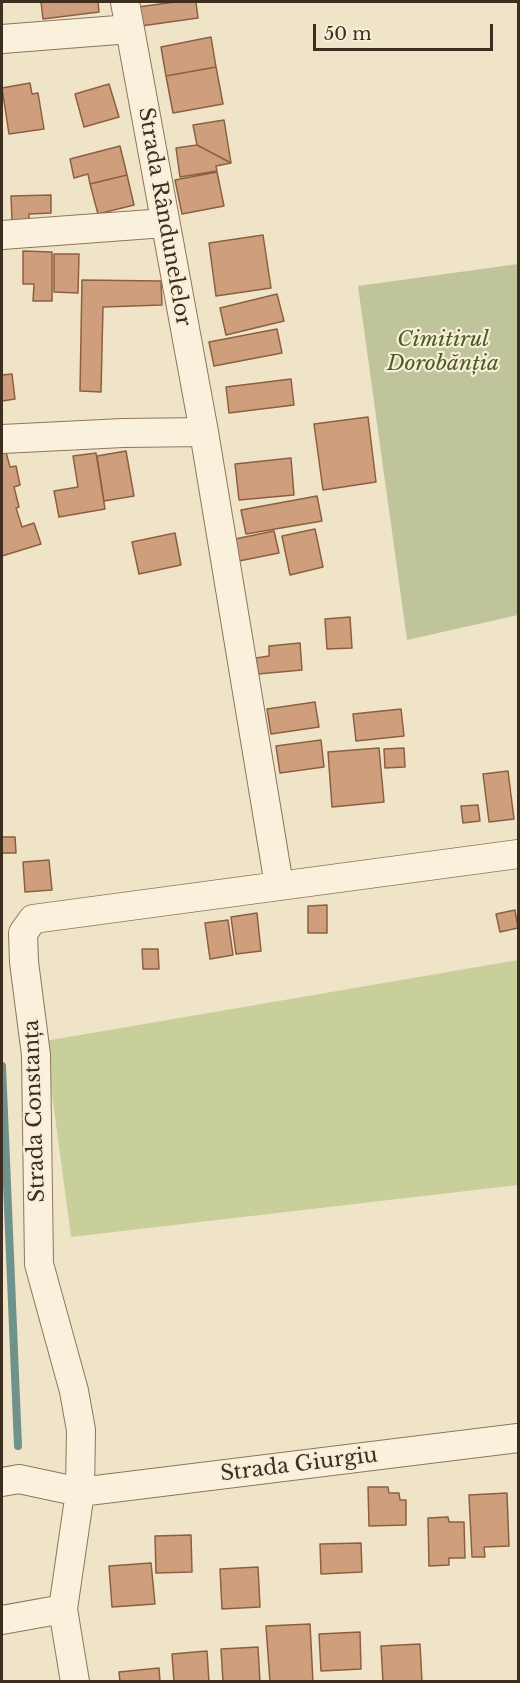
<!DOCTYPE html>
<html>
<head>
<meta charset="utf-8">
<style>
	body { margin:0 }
	#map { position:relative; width:520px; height:1683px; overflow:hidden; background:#f0e4c8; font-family:"Libre Baskerville",serif }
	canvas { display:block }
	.frame { position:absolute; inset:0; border:3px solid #3d2e20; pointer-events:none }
	.scale { position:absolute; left:313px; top:24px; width:180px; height:27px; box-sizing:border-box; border:3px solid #3d2e20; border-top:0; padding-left:8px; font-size:18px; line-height:21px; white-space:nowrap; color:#3d2e20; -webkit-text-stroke:4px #f7eed8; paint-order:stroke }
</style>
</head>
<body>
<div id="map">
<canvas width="520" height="1683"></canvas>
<div class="frame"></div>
<div class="scale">50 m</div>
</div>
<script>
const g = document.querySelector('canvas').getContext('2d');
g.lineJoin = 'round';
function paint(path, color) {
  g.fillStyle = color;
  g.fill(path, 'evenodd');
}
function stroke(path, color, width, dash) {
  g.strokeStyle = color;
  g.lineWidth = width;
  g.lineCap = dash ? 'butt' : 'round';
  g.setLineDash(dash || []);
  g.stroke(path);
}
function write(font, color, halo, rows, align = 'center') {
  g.font = font + ' "Libre Baskerville",serif';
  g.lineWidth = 4.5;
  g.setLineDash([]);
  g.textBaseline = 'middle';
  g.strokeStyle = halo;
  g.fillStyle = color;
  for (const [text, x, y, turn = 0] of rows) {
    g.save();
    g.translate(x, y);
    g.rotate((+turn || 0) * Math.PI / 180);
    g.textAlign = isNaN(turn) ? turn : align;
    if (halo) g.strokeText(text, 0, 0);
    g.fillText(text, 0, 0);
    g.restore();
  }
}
const green = new Path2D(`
	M518,960V1185L71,1237L45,1041Z`);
const cemetery = new Path2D(`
	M518,264V615L407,640L358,286Z`);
const stream = new Path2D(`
	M2,1066L18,1446`);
const building = new Path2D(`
	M41,2H98L99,12L43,19Z
	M175,2H196L198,18L141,26L138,7Z
	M211,37L216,67L166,76L161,47Z
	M216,67L223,104L173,113L166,76Z
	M30,83L32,94L38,93L44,129L9,134L2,88Z
	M109,84L119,117L84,127L75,94Z
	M224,120L231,163L197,145L193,125Z
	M197,145L231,163L216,166L217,171L180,177L176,148Z
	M120,146L127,175L90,184L88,174L74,178L70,159Z
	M217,172L224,206L182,214L175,180Z
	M127,175L134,205L98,214L90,184Z
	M51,195V213L29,214V221H12L11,196Z
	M263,235L271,288L216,296L209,243Z
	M23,251L52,252V301H33L34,284H23Z
	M54,254H79L78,293L54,292Z
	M82,280L161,281L162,305L103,307L101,392L80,391Z
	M277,294L284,321L226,335L220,308Z
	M277,329L282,353L214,366L209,342Z
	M12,374L15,399L2,401V375Z
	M291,379L294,405L229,413L226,387Z
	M368,417L376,482L323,490L314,424Z
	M126,451L134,496L104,501L97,456Z
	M6,452L10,467L16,466L20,485L14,487L19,507L16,508L22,527L34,523L41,544L2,556V453Z
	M96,453L105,509L59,517L54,491L78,487L73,456Z
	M291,458L294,495L239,500L235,464Z
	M317,496L322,521L246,534L241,510Z
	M315,529L323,567L290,575L282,536Z
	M274,531L279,553L239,561L235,539Z
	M175,533L181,565L139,574L132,542Z
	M350,617L352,648L327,649L325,619Z
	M300,643L302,670L258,674L256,658L269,656V646Z
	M315,702L319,727L271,734L267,709Z
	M401,709L404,736L356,741L353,714Z
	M321,740L324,767L280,773L276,746Z
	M379,748L384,802L332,807L328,752Z
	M404,748L405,767L385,768L384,749Z
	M508,771L514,819L489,822L483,774Z
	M478,805L480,821L463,823L461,806Z
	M2,837H15L16,853H2Z
	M49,860L52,890L25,892L23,862Z
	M327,905V933H308V906Z
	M515,910L518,928L500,932L496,914Z
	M257,913L261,951L236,954L231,917Z
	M228,920L233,955L210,959L205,923Z
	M142,949H158L159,969H143Z
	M368,1487H388L389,1493H399L400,1500H406V1525L369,1526Z
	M507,1493L509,1546L484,1547L485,1557H472L469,1495Z
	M448,1517L449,1522H464L465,1558H449V1565L429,1566L428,1518Z
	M191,1535L192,1572L156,1573L155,1536Z
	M361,1543L362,1572L321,1574L320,1544Z
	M151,1563L155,1604L112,1607L109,1566Z
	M258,1567L260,1607L222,1609L220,1569Z
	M310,1624L313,1682H270L266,1626Z
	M360,1632L361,1669L321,1671L319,1634Z
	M420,1644L422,1682H383L381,1646Z
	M258,1647L260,1682H223L221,1649Z
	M207,1651L209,1682H174L172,1654Z
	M159,1668L160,1682H120L119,1672Z`);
const street = new Path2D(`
	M125,2L204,432L279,885
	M2,39L130,29
	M2,235L165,223
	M2,439L123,433L204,432
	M2,1482L19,1479L80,1492L518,1438
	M2,1620L63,1609
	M75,1682L63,1609L80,1492L81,1430L74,1391L39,1264L36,1055L24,962L23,933L33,919L518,854`);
const streetNames = [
	["Strada Rândunelelor",164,217,80],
	["Strada Constanța",35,1111,-92],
	["Strada Giurgiu",299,1465,-7]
];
const parkNames = [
	["Cimitirul",443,340],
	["Dorobănția",443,364]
];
paint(green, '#c9cf9b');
paint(cemetery, '#bfc49a');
stroke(stream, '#6f938a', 8);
paint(building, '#cf9f7d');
stroke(building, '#8d5f41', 1.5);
stroke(street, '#8d765c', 30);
stroke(street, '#faf1dc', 28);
write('21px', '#3d2e20', '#f7eed8', streetNames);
write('italic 21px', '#4d5a26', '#f7eed8', parkNames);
</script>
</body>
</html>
